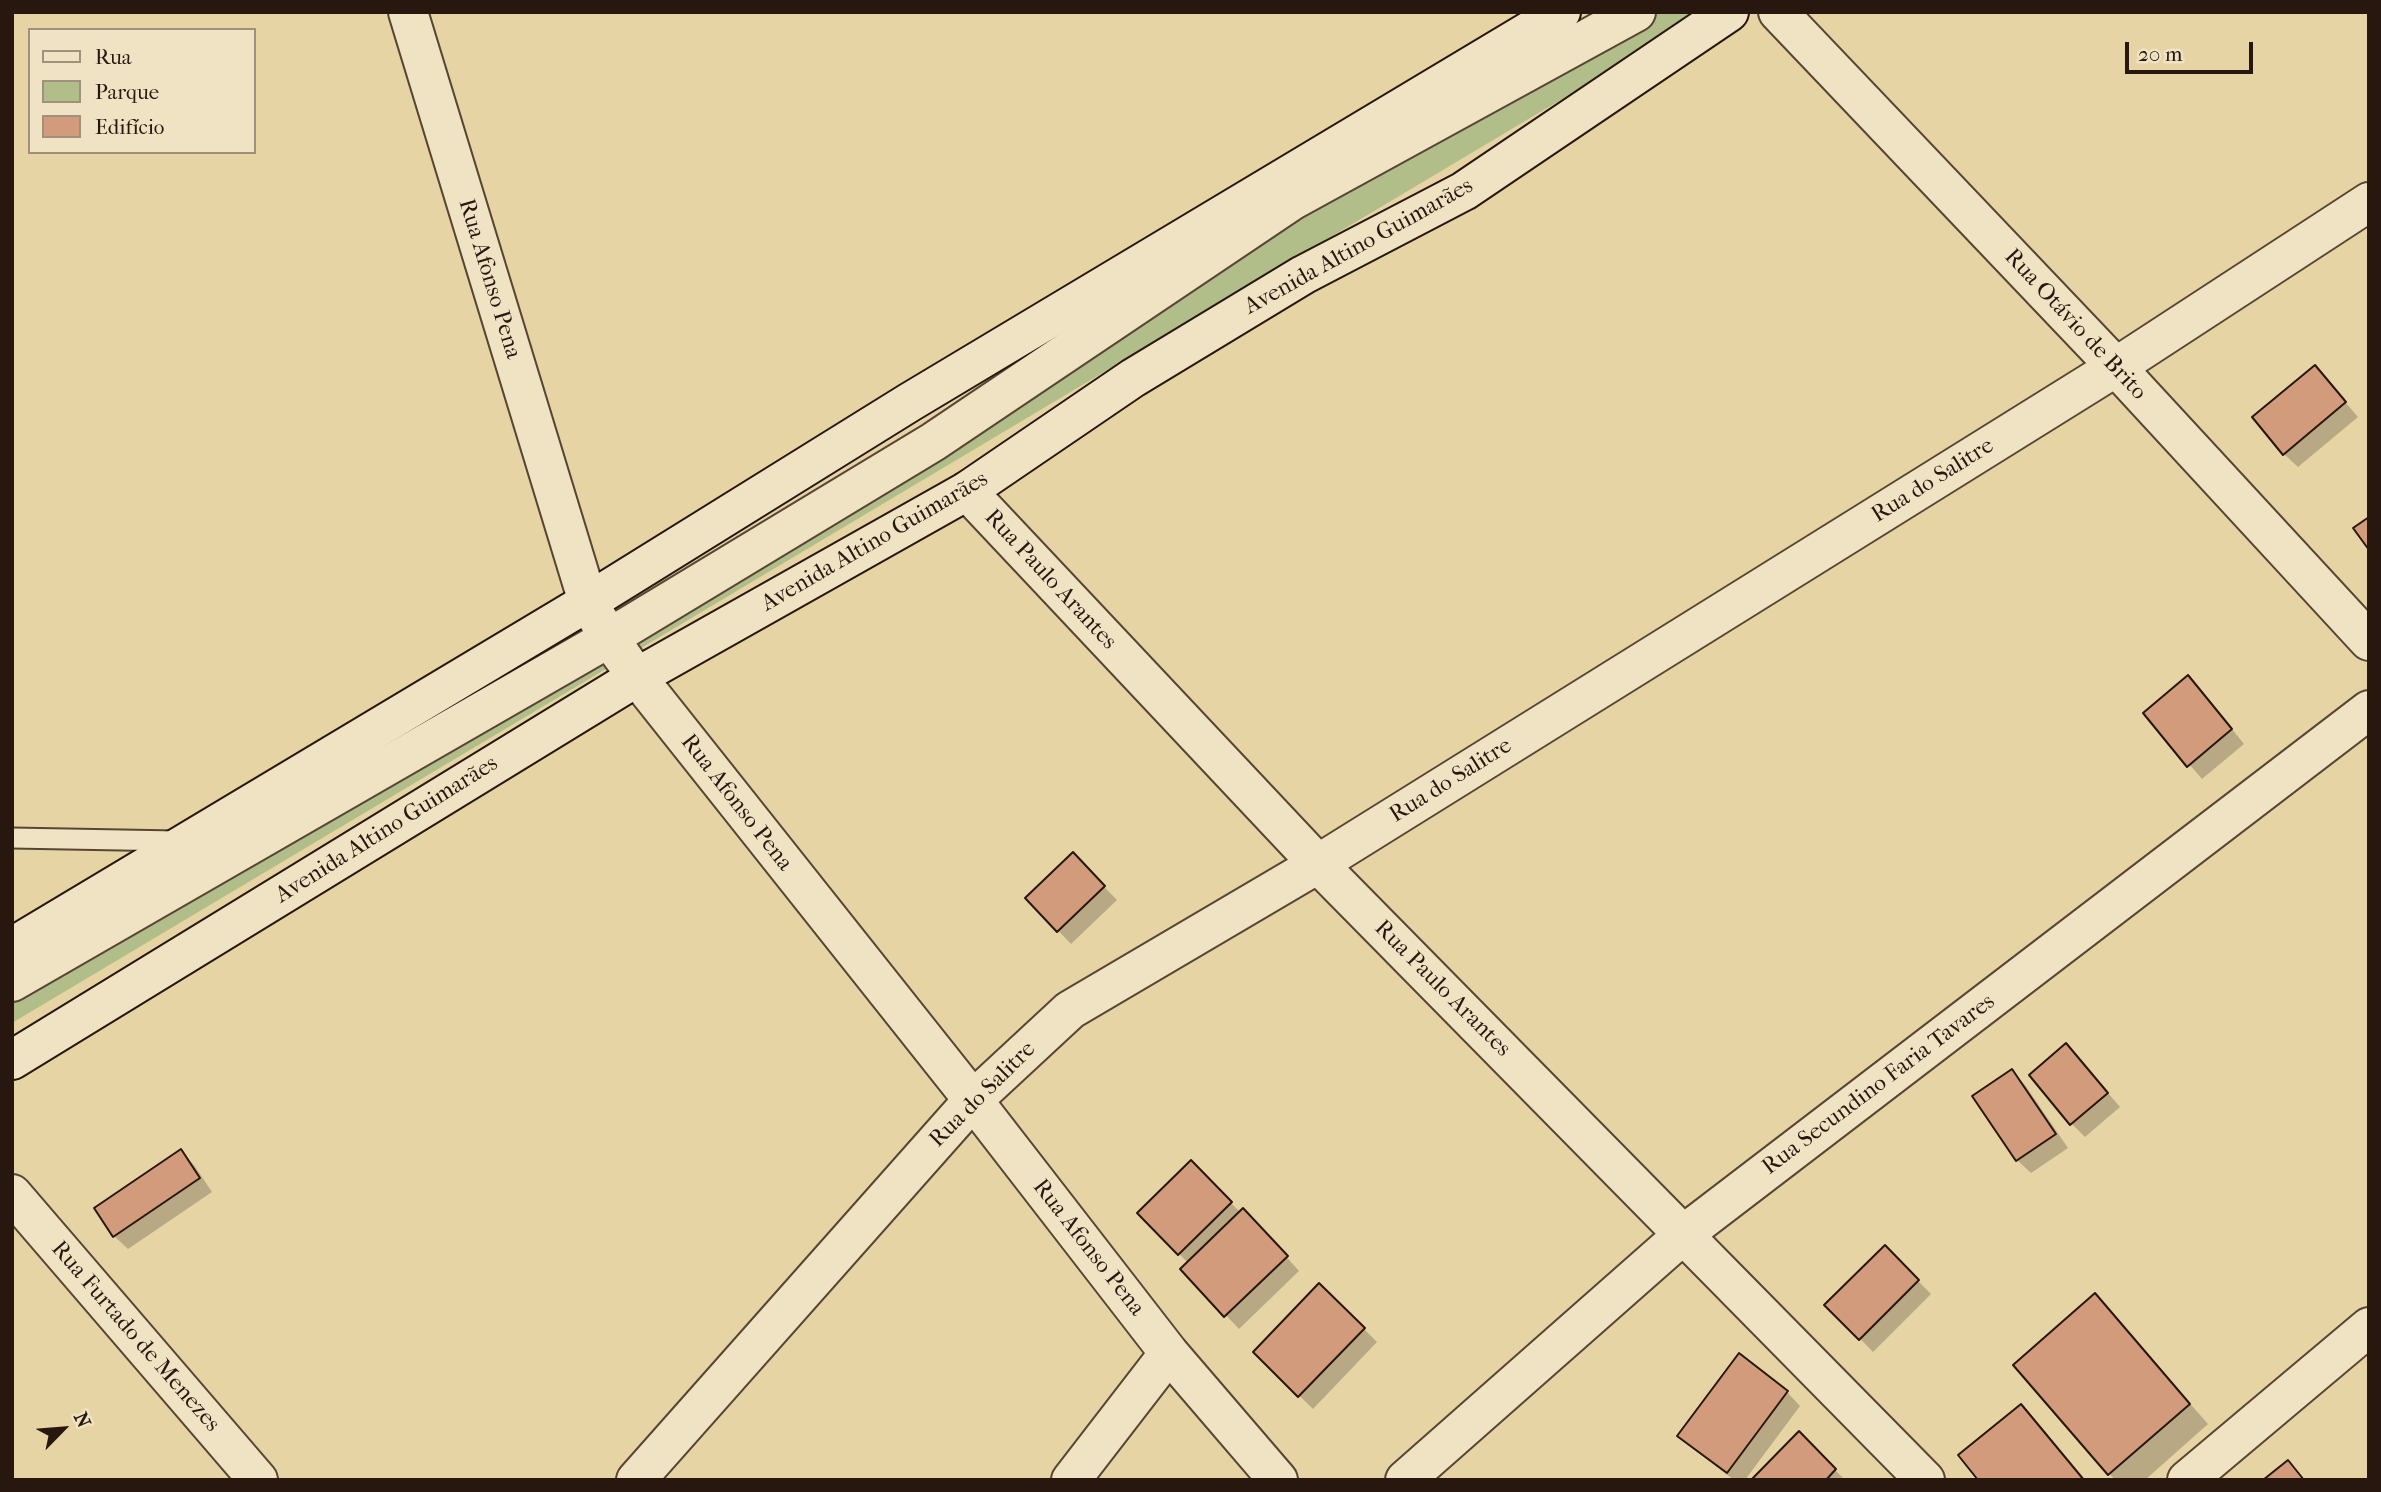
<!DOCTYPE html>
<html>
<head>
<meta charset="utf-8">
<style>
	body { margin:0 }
	#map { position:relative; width:2381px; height:1492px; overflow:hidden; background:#e7d4a5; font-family:"IM FELL French Canon",serif }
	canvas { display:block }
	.frame { position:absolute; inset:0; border:14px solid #28170f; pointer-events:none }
	.legend { position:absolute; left:28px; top:28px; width:228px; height:126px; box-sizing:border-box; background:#efe3c4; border:2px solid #9f917c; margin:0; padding:9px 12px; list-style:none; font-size:21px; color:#28170f }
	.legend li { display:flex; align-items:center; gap:14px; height:35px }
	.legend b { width:35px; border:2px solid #9f917c }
	.north { position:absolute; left:28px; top:1394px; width:70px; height:70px; -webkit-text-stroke:5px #efe3c4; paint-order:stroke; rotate:65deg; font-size:19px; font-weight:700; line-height:28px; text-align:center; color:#28170f }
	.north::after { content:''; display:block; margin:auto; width:24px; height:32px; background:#28170f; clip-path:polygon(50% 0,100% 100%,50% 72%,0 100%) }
	.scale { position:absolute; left:2125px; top:42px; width:128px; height:32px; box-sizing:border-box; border:4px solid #28170f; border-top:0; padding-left:9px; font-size:21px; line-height:24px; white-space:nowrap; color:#28170f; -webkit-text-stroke:5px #efe3c4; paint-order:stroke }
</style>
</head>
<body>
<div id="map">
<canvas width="2381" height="1492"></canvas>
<div class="frame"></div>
<ul class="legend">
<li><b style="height:9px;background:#efe3c4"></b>Rua</li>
<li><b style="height:19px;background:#b1be8a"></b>Parque</li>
<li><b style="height:19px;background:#d29b7b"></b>Edifício</li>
</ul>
<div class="north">N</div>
<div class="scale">20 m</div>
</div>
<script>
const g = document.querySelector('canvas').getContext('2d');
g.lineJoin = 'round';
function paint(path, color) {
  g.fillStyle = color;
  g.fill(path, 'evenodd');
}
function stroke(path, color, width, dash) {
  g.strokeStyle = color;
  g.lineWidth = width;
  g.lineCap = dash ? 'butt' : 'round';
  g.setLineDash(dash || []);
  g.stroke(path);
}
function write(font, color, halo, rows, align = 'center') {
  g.font = font + ' "IM FELL French Canon",serif';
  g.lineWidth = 5;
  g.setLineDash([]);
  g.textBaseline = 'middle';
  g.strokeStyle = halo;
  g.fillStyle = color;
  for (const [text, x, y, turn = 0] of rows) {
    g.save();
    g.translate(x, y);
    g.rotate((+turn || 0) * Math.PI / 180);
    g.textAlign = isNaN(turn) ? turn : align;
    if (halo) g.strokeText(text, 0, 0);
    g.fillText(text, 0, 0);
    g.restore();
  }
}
const green = new Path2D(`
	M1632,12H1708L12,1023V963Z`);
const shadow = new Path2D(`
	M2315,367L2358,417L2298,467L2284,454Z
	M2201,691L2244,744L2202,779L2145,713Z
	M1073,855L1117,900L1071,944L1027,898Z
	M2079,1059L2120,1107L2085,1137L2071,1123Z
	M2012,1071L2025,1085L2068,1148L2031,1173L2017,1160Z
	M180,1151L194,1165L212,1192L128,1249L114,1236L96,1209Z
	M1191,1163L1241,1213L1257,1224L1299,1271L1239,1329L1182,1269L1188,1263L1140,1213Z
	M1885,1248L1931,1294L1873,1352L1827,1305Z
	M1320,1285L1377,1342L1313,1409L1255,1352Z
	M2095,1296L2208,1424L2145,1480H2115L2015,1365Z
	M1739,1356L1787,1392L1800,1406L1745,1480H1734L1693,1449L1679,1435Z
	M2021,1406L2034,1419L2084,1480H1981Z
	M1799,1434L1845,1480H1753Z`);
const building = new Path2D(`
	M2315,365L2346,402L2283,455L2252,417Z
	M2369,517V550L2353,528Z
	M2188,675L2232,729L2187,767L2143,713Z
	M1073,852L1105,886L1057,932L1025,898Z
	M2066,1043L2108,1093L2070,1125L2029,1075Z
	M2012,1069L2056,1134L2016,1161L1972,1096Z
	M181,1149L200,1178L113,1237L94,1208Z
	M1191,1160L1232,1202L1178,1255L1137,1213Z
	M1243,1208L1288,1256L1224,1317L1180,1269Z
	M1885,1245L1919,1280L1859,1340L1824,1305Z
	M1319,1283L1365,1328L1298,1397L1253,1352Z
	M2095,1293L2190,1404L2108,1475L2013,1365Z
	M1739,1353L1788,1391L1727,1473L1677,1436Z
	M2021,1404L2084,1480H1978L1958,1455Z
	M1799,1431L1836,1469L1826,1480H1751Z
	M2288,1460L2304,1480H2263Z`);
const lane = new Path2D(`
	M12,838L177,841`);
const street = new Path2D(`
	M408,12L588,602L609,638L637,677L973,1100L1169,1353L1278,1480
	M1778,12L2116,367L2369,641
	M967,491L1318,864L1925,1480
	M12,982L609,638L933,442L1293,200L1636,12
	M12,1194L258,1480
	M636,1480L973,1100L1070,1010L1318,864L2116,367L2369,202
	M1071,1480L1169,1353
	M1405,1480L1684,1234L2369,710
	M2187,1480L2369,1327`);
const secondary = new Path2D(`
	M12,947L588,602L910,402L1561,12
	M12,1060L637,677L967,491L1133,378L1303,275L1464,191L1729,12`);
const streetNames = [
	["Avenida Altino Guimarães",1359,247,-29],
	["Rua Afonso Pena",489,279,73],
	["Rua Otávio de Brito",2075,325,47],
	["Rua do Salitre",1933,481,-32],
	["Avenida Altino Guimarães",875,542,-30],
	["Rua Paulo Arantes",1050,580,47],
	["Rua do Salitre",1451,781,-32],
	["Rua Afonso Pena",736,803,52],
	["Avenida Altino Guimarães",387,830,-32],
	["Rua Paulo Arantes",1442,989,45],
	["Rua Secundino Faria Tavares",1879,1085,-37],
	["Rua do Salitre",983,1095,-45],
	["Rua Afonso Pena",1088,1248,52],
	["Rua Furtado de Menezes",135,1337,49]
];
paint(green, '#b1be8a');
paint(shadow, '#0003');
paint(building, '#d29b7b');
stroke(building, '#28170f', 2);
stroke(lane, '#584634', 23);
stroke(street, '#584634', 42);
stroke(secondary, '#28170f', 42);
stroke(lane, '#efe3c4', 19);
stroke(street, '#efe3c4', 38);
stroke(secondary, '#efe3c4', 38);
write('23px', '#28170f', '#efe3c4', streetNames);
</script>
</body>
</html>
